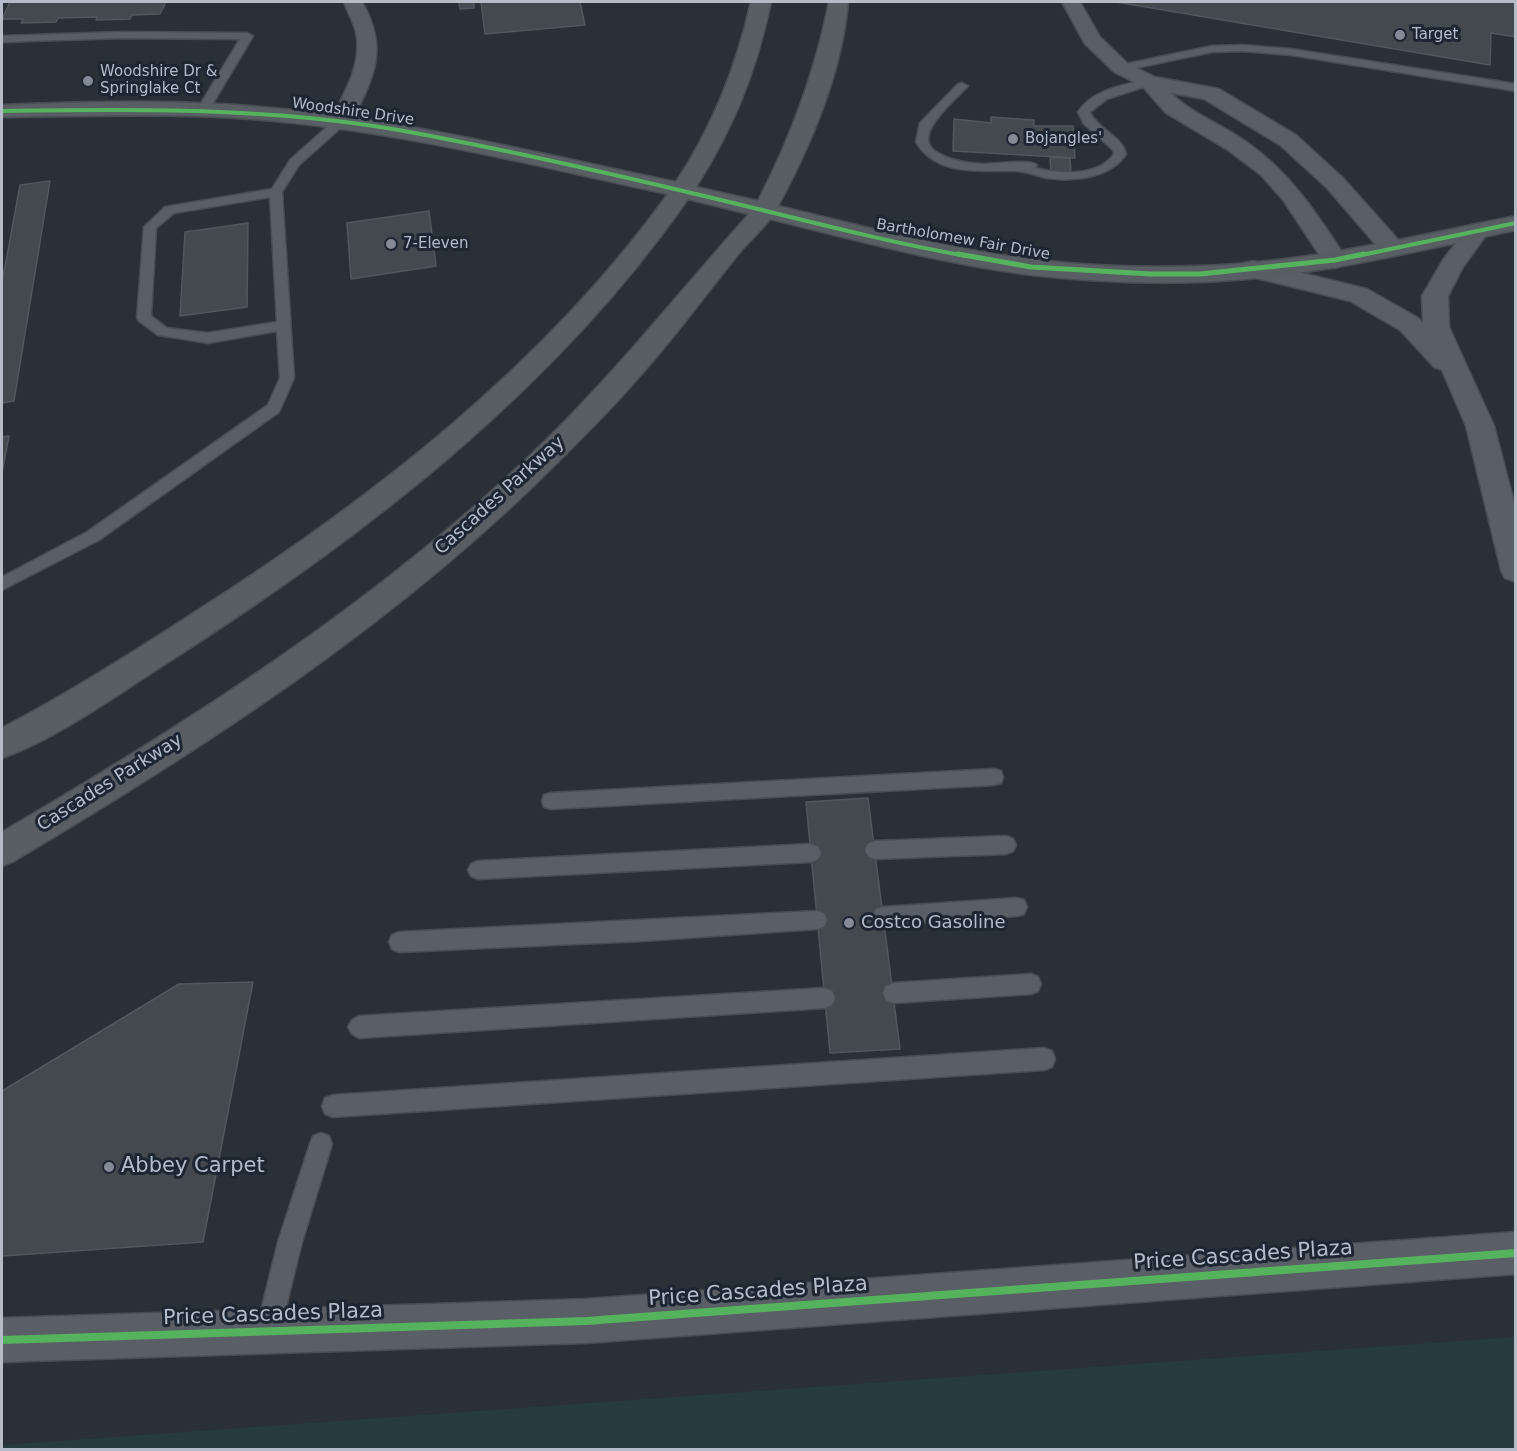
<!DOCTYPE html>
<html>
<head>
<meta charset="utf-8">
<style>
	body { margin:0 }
	#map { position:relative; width:1517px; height:1451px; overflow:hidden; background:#2a3038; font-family:"DejaVu Sans",sans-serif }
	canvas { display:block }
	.frame { position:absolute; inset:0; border:3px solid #b4bcc9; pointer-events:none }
</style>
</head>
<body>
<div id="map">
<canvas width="1517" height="1451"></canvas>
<div class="frame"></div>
</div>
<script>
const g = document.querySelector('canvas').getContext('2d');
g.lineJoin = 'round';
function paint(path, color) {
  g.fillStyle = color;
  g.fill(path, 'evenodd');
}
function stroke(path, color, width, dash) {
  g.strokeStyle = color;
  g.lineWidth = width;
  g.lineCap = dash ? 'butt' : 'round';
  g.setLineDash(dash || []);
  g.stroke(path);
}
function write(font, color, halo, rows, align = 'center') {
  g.font = font + ' "DejaVu Sans",sans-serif';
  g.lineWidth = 6;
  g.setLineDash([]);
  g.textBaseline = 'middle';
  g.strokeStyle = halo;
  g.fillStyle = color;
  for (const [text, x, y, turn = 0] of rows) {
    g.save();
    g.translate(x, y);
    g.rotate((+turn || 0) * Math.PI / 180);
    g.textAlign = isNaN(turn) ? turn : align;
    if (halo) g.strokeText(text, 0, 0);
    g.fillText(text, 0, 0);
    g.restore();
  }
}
const green = new Path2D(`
	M1515,1337V1449H2V1445Z`);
const building = new Path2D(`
	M10,2H166L160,14L132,15L130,19L96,20L97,17L58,18L56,22L21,23L23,19H2Z
	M459,2H474V8L460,9Z
	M481,2H580L585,25L485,34Z
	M1116,2H1516V37L1491,33L1490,65Z
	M991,117L1034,120V126H1073L1075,158L953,151L954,119L991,123Z
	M1050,157L1070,158L1071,173L1051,172Z
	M50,181L14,401L2,403V283L20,185Z
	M429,211L436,266L351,279L347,223Z
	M248,223L247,307L180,316L185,232Z
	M9,436L2,473V437Z
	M868,798L900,1049L830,1053L806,802Z
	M253,982L203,1242L2,1256V1091L179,984Z`);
const lane = new Path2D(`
	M122,32L247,33L253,36L209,110L203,114L197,110L240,39L122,38L2,42V36Z
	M1242,45L1291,49L1516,84V91L1291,55L1242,51L1212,52L1121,71L1115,68L1121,65L1212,46Z
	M1149,79L1153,80V84L1107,99L1090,112C1097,129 1122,136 1126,154C1111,178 1073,182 1047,178C1037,176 1026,171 1016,171C980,170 937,177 916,142L920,123L958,84L962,83L968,86L966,88C953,102 909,137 938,153C952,161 967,163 983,164C995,164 1031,159 1037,165L1035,168C1059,174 1098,177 1114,154L1113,150L1084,124L1078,112C1093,89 1124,85 1149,79Z
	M341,117L345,118V124L299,165L282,192L294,378L279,412L99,540L2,590V577L87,532L268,405L280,378L277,331L208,343L158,335L139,321L137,318L144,227L165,207L272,189L290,160L337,118ZM270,197L277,322L208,333L167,328L151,316L156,228L174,213Z
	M994,769L1001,771L1003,777L1001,783L994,785L551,809L544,807L542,801L544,795L551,793Z
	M1006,836L1013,839L1016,845L1013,851L1006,854L875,859L868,856L865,850L868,844L875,841Z
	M811,844L818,847L821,853L818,859L811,862L478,879L471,876L468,870L471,864L478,861Z
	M1017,898L1024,900L1027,907L1024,914L1017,916L883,925L876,923L873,916L876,909L883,907Z
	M817,911L824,913L827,920L824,927L817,929L642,941L399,952L392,949L389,942L392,935L399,932Z
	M1031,974L1038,977L1041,984L1038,991L1031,994L893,1003L886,1000L883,993L886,986L893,983Z
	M825,988L832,991L835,998L832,1005L825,1008L359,1038L352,1034L348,1027L352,1020L359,1016Z
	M1044,1048L1052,1051L1055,1059L1052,1067L1044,1070L333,1117L325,1114L322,1106L325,1098L333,1095Z
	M321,1133L329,1136L332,1144L302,1242L280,1331L277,1340L268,1343L259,1340L256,1331L278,1242L310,1144L313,1136Z`);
const street = new Path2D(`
	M344,2H362C389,49 374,76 352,121L349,126L341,128L333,126L330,121C344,94 363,63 356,32C353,21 347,11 344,2Z
	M1062,2H1080L1100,37L1128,64L1155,77L1219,89L1296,135L1343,178L1401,243L1404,248L1401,253L1392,256L1383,253L1327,188L1280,145L1204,99L1171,93C1192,114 1221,124 1245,141C1290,172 1318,215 1347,260L1344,265L1335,268L1326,265L1283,200L1261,175L1228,150L1166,113L1142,86L1114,72L1085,44Z
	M1477,224L1485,226L1489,231L1463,267L1448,296L1449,327L1494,426L1516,510V582L1505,578L1501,570L1466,426L1442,370L1434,367L1400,330L1350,301L1244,275L1241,269L1244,263L1253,261L1367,289L1418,318L1423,323L1422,296L1443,260L1469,226Z
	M1516,1232V1274L586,1343L2,1362V1318L586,1299Z`);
const secondary = new Path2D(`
	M751,2H771C756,72 734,127 696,187L758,201C791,137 815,73 829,2H848C842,72 811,145 778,206C862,226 946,249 1031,259C1084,266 1144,268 1198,266C1305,263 1411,237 1516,216V230C1411,252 1306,279 1198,282C1144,284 1085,281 1031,275C943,264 856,240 770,219C761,231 749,241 740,252C706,294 675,337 639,377C615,405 589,431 563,457C403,619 209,745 14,861L2,866V832C193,720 383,599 543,443C618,370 680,291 749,214L688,199C555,390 365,536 170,661C121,692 57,739 2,758V728C67,694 130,654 192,614C369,501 544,366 668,194C541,167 414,135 284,122C190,112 96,116 2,117V105C95,101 190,99 283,109C416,122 546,155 676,182C713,126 736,68 751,2Z`);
const cyclewayFar2 = new Path2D(`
	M2,111C137,109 271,107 404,131C497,148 591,169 683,191C778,213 871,239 966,256
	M1357,256L1516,223`);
const cyclewayFar1 = new Path2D(`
	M958,254L1031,267L1151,274H1200L1335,260L1364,254`);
const cycleway = new Path2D(`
	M2,1340L586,1321L1516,1253`);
const markers = [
	[1400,35,6,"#848b96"],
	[88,81,6,"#848b96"],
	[1013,139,6,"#848b96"],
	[391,244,6,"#848b96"],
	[849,923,6,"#848b96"],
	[109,1167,6,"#848b96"]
];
const farPoinames = [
	["Target",1412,35],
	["Woodshire Dr &",100,72],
	["Springlake Ct",100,89],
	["Bojangles'",1025,139],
	["7-Eleven",403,244]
];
const farStreetnames = [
	["Woodshire Drive",353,112,8],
	["Bartholomew Fair Drive",963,240,10]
];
const streetNames = [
	["Cascades Parkway",500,496,-42],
	["Cascades Parkway",110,783,-32]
];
const poiNames = [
	["Costco Gasoline",861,923]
];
const nearPoinames = [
	["Abbey Carpet",121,1167]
];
const nearStreetnames = [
	["Price Cascades Plaza",1243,1256,-4],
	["Price Cascades Plaza",758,1292,-4],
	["Price Cascades Plaza",273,1315,-2]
];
paint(green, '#273a3e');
paint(building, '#444950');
stroke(building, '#52575f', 1.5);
stroke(lane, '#484c53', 3);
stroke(street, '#484c53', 3);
stroke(secondary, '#484c53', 3);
paint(lane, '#5a5e66');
paint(street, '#5a5e66');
paint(secondary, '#595d64');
stroke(cyclewayFar2, '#56b35d', 4);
stroke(cyclewayFar1, '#56b35d', 5);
stroke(cycleway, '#56b35d', 8);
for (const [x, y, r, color] of markers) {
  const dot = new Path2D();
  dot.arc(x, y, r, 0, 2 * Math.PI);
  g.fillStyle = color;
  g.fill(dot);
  stroke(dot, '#1d2633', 2);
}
write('15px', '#b4bcc9', '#1d2633', farPoinames, 'left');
write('15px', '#b4bcc9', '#1d2633', farStreetnames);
write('18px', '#b4bcc9', '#1d2633', streetNames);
write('18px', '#b4bcc9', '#1d2633', poiNames, 'left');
write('21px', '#b4bcc9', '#1d2633', nearPoinames, 'left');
write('21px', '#b4bcc9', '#1d2633', nearStreetnames);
</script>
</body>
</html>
